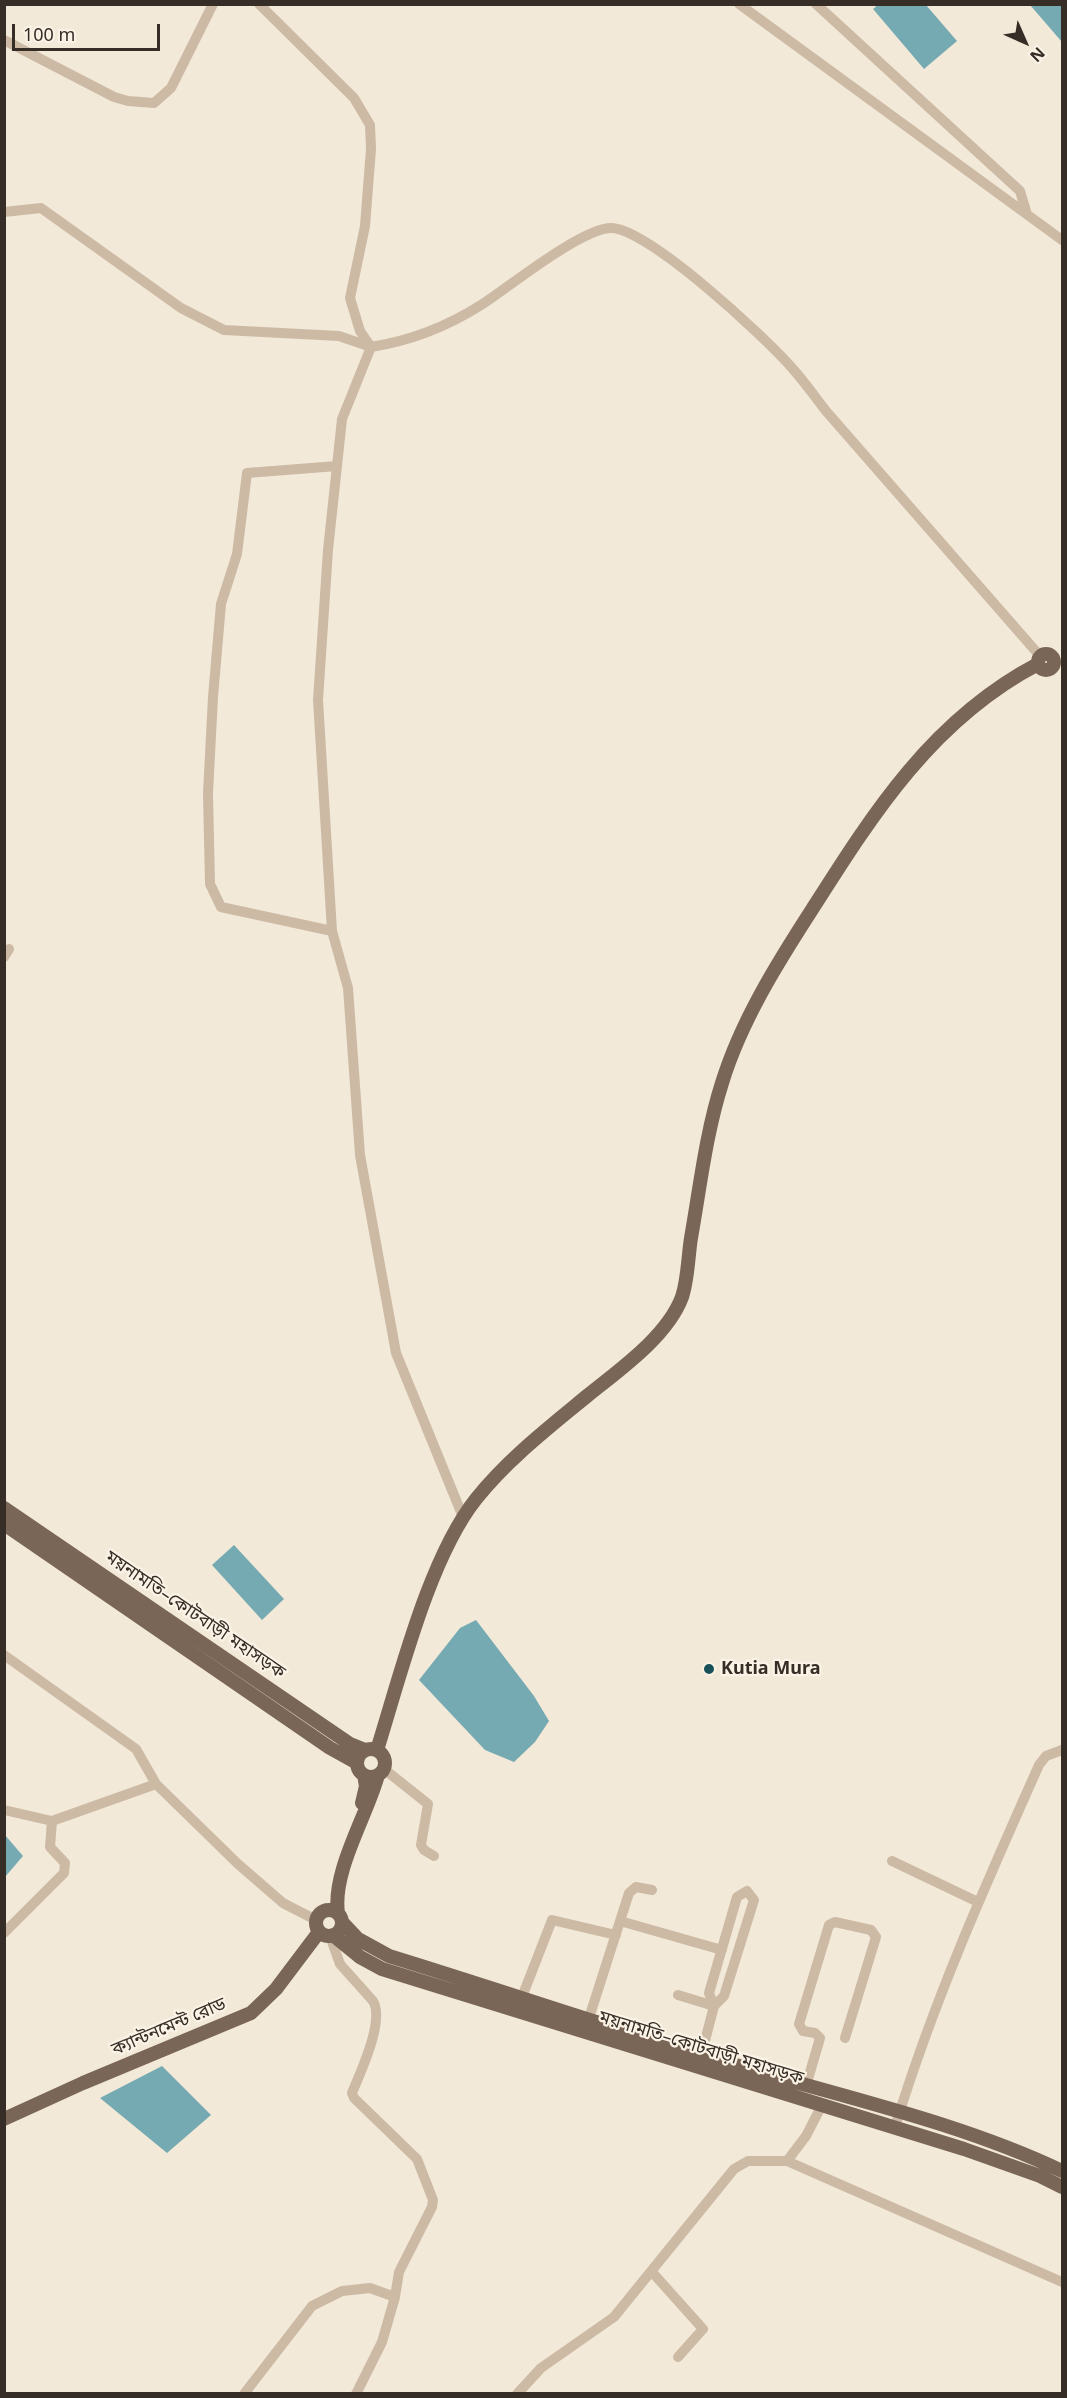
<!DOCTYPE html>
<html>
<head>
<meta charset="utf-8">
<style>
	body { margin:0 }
	#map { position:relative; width:1067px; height:2398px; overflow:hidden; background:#f3e9d9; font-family:"Noto Sans",sans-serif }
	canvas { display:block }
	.frame { position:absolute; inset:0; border:6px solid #372d27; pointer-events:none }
	.north { position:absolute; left:995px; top:12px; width:60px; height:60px; -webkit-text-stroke:4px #fbf3e6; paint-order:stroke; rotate:135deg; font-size:16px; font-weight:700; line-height:24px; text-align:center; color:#372d27 }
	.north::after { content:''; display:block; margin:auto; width:21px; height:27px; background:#372d27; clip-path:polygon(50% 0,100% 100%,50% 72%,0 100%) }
	.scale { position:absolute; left:12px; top:24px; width:148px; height:27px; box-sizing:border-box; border:3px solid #372d27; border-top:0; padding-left:8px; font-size:18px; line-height:21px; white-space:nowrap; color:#372d27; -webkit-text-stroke:4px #fbf3e6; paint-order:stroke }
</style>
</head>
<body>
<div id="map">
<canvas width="1067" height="2398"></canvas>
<div class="frame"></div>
<div class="north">N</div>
<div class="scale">100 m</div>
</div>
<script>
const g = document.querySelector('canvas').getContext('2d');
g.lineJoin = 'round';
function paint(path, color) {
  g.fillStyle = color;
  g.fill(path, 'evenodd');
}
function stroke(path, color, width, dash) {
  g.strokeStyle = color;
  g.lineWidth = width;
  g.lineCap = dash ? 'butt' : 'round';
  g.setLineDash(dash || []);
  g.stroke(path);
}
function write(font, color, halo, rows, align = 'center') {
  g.font = font + ' "Noto Sans","Noto Sans Bengali",sans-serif';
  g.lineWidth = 4.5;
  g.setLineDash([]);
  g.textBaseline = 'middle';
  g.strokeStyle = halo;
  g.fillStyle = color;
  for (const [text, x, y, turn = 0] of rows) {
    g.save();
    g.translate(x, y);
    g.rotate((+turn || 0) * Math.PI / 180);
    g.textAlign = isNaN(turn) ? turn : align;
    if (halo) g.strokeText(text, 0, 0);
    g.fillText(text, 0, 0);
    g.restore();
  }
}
const water = new Path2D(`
	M879,4L926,5L957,41L924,69L873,9Z
	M1030,5H1062V42Z
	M234,1545L284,1599L262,1620L212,1565Z
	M476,1620L534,1696L549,1721L535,1742L514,1762L485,1750L419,1680L460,1628Z
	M5,1835L23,1856L5,1877Z
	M162,2066L211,2115L167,2153L100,2098Z`);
const minor = new Path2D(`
	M259,4L354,98L370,125L371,149L365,226L350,298L360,331L371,347C409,341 448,326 481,305C509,287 579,230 610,228C646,226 766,338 792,368C804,381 815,397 826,411L1040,656
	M739,4L1062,240
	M816,4L1020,191L1026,211
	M4,40L114,97L128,101L154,103L171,88L213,4
	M4,212L41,208L181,308L224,330L339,336L371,347L342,419L328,550L318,700L332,931L348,988L360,1155L396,1353L463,1517
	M332,931L221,907L210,884L208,793L213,697L221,604L237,554L247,473L337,466
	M4,957L9,949
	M4,1655L136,1749L156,1784
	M384,1769L428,1804L421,1845L424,1850L434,1856
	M4,1810L52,1821L156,1784L238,1864L283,1903L316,1920
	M892,1861L978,1902
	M620,1921L722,1950
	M4,1933L64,1873L65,1863L50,1847L52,1821
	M330,1936L340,1964L373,2001C385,2021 360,2073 352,2093L354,2098L417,2159L433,2200L432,2207L399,2272L395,2297L382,2342L356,2394
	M678,1995L714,2006
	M522,1997L552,1920L616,1935
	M589,2018L629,1893L636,1887L652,1890
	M700,2060L714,2006L724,1996L754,1900L747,1891L737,1897L709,1993L714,2006
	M806,2086L820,2038L815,2033L803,2031L799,2024L829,1925L835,1922L871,1930L876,1937L845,2038
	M895,2127C933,2002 986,1884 1039,1765L1046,1756L1062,1750
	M787,2161L806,2136L822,2105
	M652,2272L703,2329L678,2357
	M244,2394L312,2306L342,2291L370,2288L395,2297
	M517,2394L541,2368L614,2317L734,2169L748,2161H787L1062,2282`);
const major = new Path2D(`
	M1038 662a8 8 0 1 1 16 0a8 8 0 1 1-16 0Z
	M4,1508L350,1744L365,1750
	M4,1524L330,1748L357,1763
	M357 1763a14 14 0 1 1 28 0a14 14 0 1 1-28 0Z
	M377,1750C400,1677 429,1558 476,1499C507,1460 548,1428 587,1396C619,1370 667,1337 682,1297C688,1279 688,1257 691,1238C700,1187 706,1133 722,1083C741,1021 778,962 813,908C874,812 933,719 1038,664
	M362,1803L366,1786L364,1775
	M316 1923a13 13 0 1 1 26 0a13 13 0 1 1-26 0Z
	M338,1913C332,1871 367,1816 378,1775
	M342,1922L358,1939L389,1956C506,1992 622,2032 739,2066C847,2098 961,2123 1062,2171
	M333,1935L360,1957L382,1969L964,2149L1040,2176L1062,2187
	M4,2119L83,2083L251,2013L276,1989L319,1932`);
const markers = [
	[709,1669,6,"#19515b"]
];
const streetNames = [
	["ময়নামতি–কোটবাড়ী মহাসড়ক",195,1615,34],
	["ক্যান্টনমেন্ট রোড",169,2027,-23],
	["ময়নামতি–কোটবাড়ী মহাসড়ক",701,2048,17]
];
const poiNames = [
	["Kutia Mura",721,1669]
];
paint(water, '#76aab2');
stroke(minor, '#ccbaa5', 10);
stroke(major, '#7a6656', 14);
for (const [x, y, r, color] of markers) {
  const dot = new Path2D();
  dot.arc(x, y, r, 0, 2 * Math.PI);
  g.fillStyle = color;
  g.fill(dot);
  stroke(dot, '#fbf3e6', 2);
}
write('18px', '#372d27', '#fbf3e6', streetNames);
write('bold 18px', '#372d27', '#fbf3e6', poiNames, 'left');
</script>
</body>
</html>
